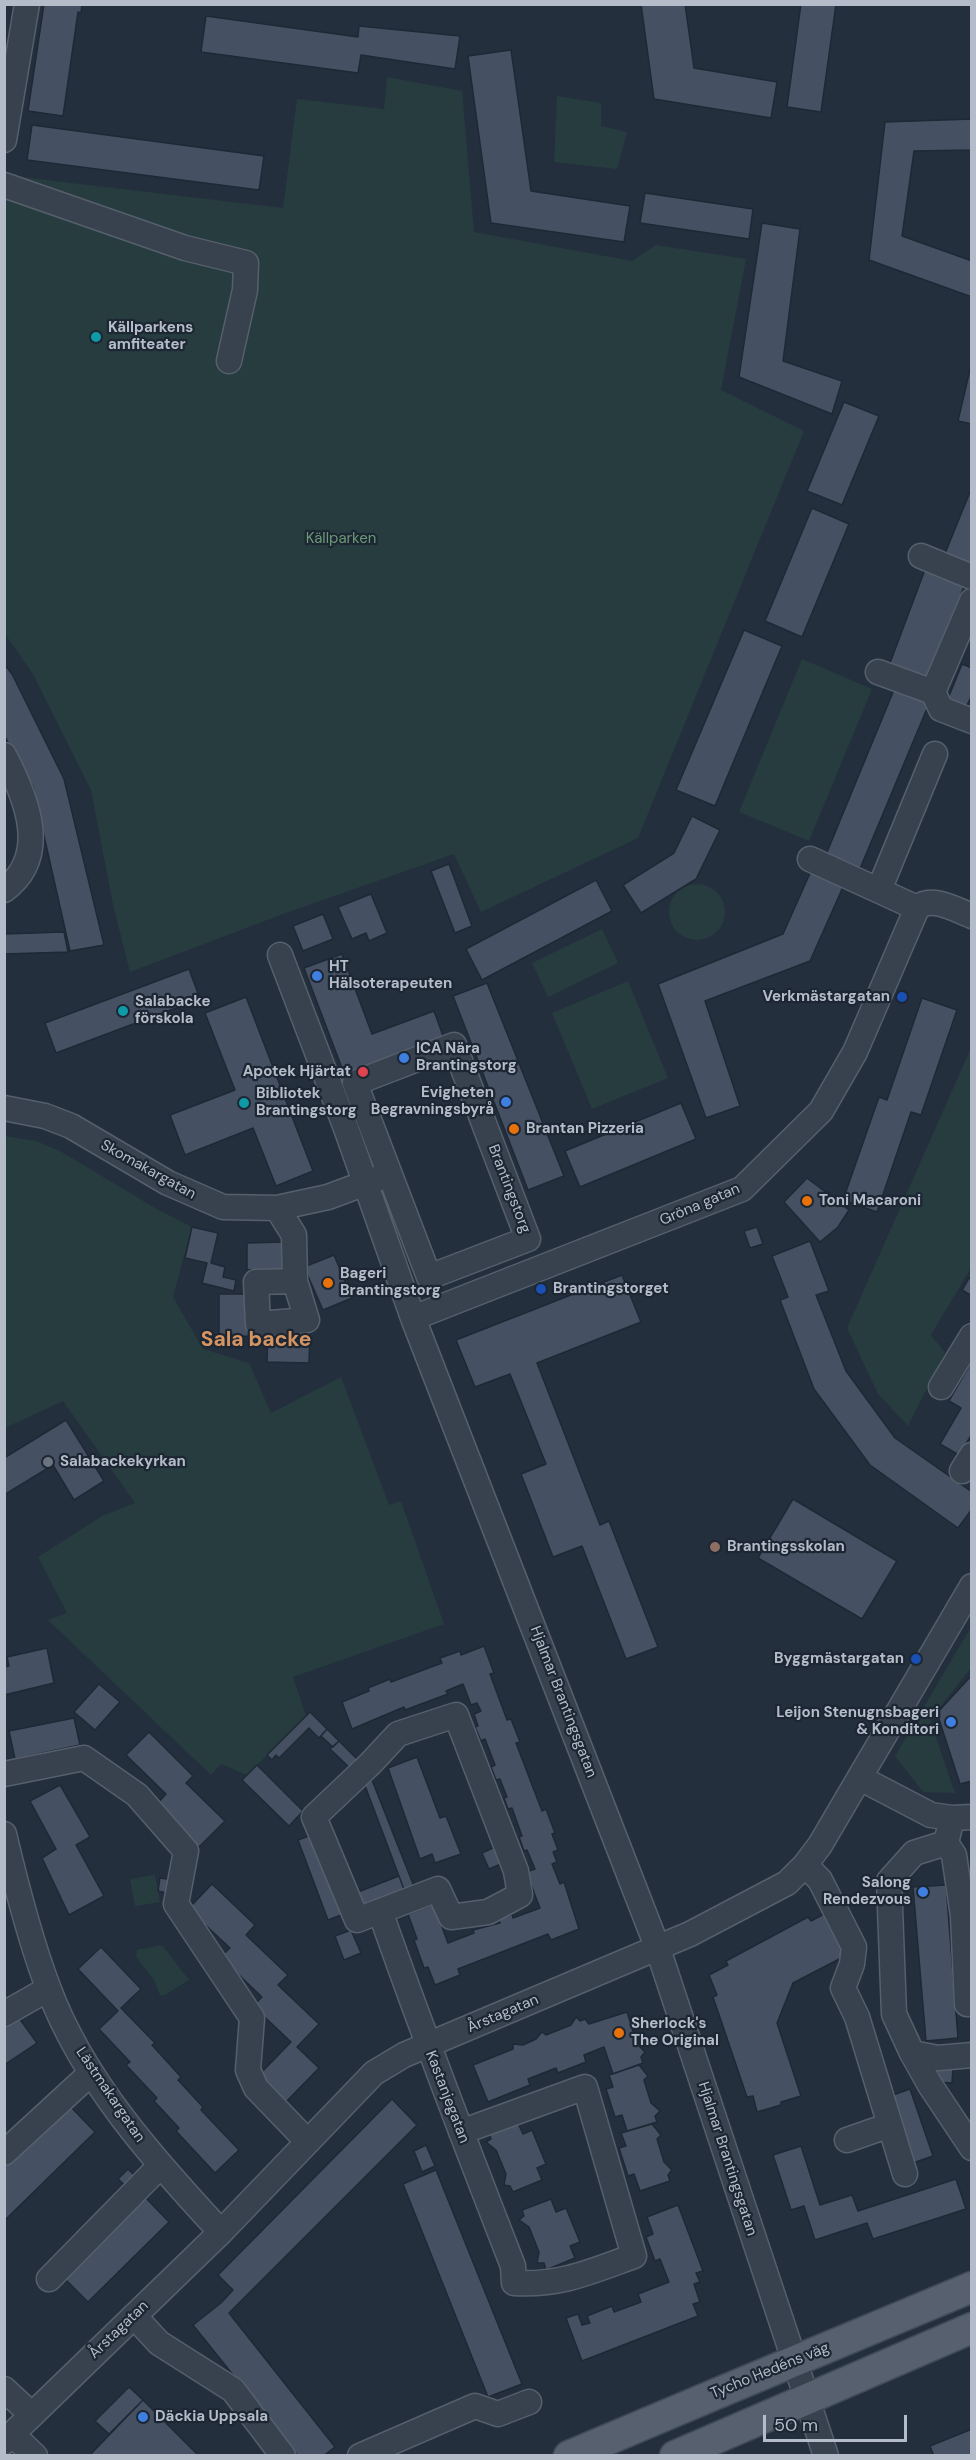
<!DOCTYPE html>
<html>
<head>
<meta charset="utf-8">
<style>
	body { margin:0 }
	#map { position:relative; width:976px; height:2460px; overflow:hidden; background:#242f3e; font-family:"DM Sans",sans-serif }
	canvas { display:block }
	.frame { position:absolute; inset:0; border:6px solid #b4bcc9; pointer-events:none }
	.scale { position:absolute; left:763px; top:2415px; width:144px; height:27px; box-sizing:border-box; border:3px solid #b4bcc9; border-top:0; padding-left:8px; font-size:18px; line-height:21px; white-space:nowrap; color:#b4bcc9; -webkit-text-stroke:4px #1d2633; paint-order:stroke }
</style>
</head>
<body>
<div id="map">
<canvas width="976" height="2460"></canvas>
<div class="frame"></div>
<div class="scale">50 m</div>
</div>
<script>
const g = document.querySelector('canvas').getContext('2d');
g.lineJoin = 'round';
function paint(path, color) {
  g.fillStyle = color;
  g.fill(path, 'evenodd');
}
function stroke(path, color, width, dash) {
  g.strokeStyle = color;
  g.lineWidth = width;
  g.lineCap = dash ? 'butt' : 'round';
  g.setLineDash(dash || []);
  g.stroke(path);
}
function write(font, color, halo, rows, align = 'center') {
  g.font = font + ' "DM Sans",sans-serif';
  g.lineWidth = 4.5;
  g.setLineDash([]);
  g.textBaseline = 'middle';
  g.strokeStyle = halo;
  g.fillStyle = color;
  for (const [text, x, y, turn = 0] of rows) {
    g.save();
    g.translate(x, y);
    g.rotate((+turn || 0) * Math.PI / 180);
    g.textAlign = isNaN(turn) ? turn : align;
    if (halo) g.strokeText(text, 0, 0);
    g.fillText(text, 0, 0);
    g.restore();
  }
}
const green = new Path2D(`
	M387,77L462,91L474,232L632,261L656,245L746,259L721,390L804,431L638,838L481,912L454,854L283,914L130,972L113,905L91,790L33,674L5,634L4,175L283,208L297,99L384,109Z
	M557,96L601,103V126L627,132L617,169L554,162Z
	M802,659L872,689L809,841L739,812Z
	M669 912a28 28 0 1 1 56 0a28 28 0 1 1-56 0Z
	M602,929L618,963L548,997L532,963Z
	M628,981L668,1078L592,1109L552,1013Z
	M971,1048V1268L931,1335L945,1353L908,1426L878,1394L847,1328Z
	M4,1136L36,1141L60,1151L155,1208L192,1227L173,1297L203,1349L249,1363L271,1413L341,1377L389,1505L401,1501L444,1624L293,1677L306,1716L247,1775L221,1764L211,1775L48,1620L67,1613L38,1557L102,1516L135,1503L63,1401L5,1428Z
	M971,1627V1668L930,1720L955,1793L923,1792L895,1756Z
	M155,1875L160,1902L135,1906L130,1879Z
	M162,1945L189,1980L165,1995H160L154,1980L136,1957L137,1950Z`);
const building = new Path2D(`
	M44,4H82L81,13L78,12L63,116L28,111Z
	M641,4H685L694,68L777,82L771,118L654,99Z
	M801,4H836L821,112L787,107Z
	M206,16L358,37L359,26L460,36L455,69L361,55L358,73L201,52Z
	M511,50L531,191L630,206L624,242L491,223L468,56Z
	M972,119V150L914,151L902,236L972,261V297L869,260L885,122Z
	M32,125L264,156L259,190L27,160Z
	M645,193L753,209L749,239L640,223Z
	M762,223L800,229L783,361L842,381L832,414L739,377Z
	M972,361V424L958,421Z
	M844,402L879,416L842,505L807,491Z
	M972,487V567L944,556Z
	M812,508L849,524L802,637L765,621Z
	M926,567L966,581L927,686L887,671Z
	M744,630L782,646L715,806L676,790Z
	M4,664L12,674L64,779L104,945L70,951L33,787L4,735Z
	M962,664L972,668V695L965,709L947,701Z
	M896,685L931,699L859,871L825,857Z
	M692,816L720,830L696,879L641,913L623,885L674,853Z
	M449,864L472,926L455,933L431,871Z
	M811,871L843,887L810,961L705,1001L740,1106L706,1118L658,984L783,934Z
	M596,880L612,911L482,980L466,949Z
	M371,894L387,933L369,941L366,933L352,939L338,907Z
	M323,914L333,939L303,951L293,926Z
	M64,932L68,952L4,954V934Z
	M342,954L372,1034L434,1011L447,1047L348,1084L304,968Z
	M189,969L200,999L56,1053L45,1023Z
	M487,983L564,1176L528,1190L453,996Z
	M246,997L313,1171L276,1186L253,1128L185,1155L170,1115L235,1090L205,1013Z
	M922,998L957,1010L921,1115L911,1112L877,1212L843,1200L879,1097L887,1100Z
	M681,1103L696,1139L580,1187L565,1151Z
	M807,1178L849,1210L838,1227L820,1242L784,1202Z
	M192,1227L218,1233L211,1263L225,1267L223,1277L236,1280L234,1291L202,1283L207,1263L185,1258Z
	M757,1227L763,1244L750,1248L744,1231Z
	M810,1241L829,1291L816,1295L846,1371L895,1438L972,1492V1509L958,1528L870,1465L814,1389L780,1300L788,1297L772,1256Z
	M284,1242V1269L247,1270V1243Z
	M334,1255L352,1298L323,1310L304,1267Z
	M622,1275L641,1322L537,1363L600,1525L609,1521L658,1647L626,1659L582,1546L553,1557L521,1474L546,1464L510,1374L475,1387L456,1340Z
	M969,1278L972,1280V1296L962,1290Z
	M219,1294H250L251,1336L219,1337Z
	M268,1331L310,1332L309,1363L267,1362Z
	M972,1361V1434L959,1455L940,1444L961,1408L949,1401Z
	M66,1420L104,1481L74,1500L53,1465L4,1495V1458Z
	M793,1499L897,1561L862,1619L758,1558Z
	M484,1646L494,1673L490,1674L507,1720L511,1719L520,1742L516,1743L542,1811L546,1809L555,1833L552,1834L558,1850L553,1852L557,1862L552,1864L560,1884L564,1882L579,1929L551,1940L548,1934L458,1969L460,1975L435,1985L428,1967L424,1968L414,1940L417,1939L408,1914L437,1903L446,1926L442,1927L448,1943L474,1933L473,1930L500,1923L499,1919L512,1914L513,1918L540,1908L526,1872L535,1869L527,1850L524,1851L519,1837L522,1836L512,1808L508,1809L504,1798L507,1797L500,1779L496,1780L491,1767L495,1765L485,1739L481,1741L475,1727L478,1726L474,1714L481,1711L477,1703L471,1705L463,1684L446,1691L448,1694L405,1710L404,1707L352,1729L342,1702L369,1691L368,1688L390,1679L391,1682L442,1663L440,1658L460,1651L461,1655Z
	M47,1648L54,1683L4,1695V1667L9,1666L7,1657Z
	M972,1675V1781L960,1784L937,1713Z
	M99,1684L120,1702L95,1730L74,1712Z
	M310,1712L327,1729L319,1738L309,1728L279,1758L276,1755L272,1760L267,1755Z
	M74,1718L80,1745L15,1759L9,1731Z
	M327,1729L339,1741L333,1747L321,1736Z
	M149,1732L193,1776L186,1783L225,1821L199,1847L156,1805L166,1794L126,1755Z
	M339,1741L360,1762L352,1770L330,1749Z
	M417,1757L440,1818L446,1816L461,1854L435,1863L432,1854L420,1859L388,1768Z
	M257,1765L303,1811L289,1826L242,1780Z
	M372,1780L415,1889L405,1892L364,1783Z
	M60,1785L90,1837L76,1845L104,1896L69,1915L42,1858L56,1849L30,1801Z
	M314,1834L344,1914L328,1920L298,1840Z
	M495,1847L501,1864L489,1869L482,1853Z
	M399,1876L405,1892L364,1908L358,1892Z
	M160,1878L174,1880L172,1894L158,1891Z
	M212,1884L255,1925L246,1935L288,1975L278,1985L319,2024L297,2047L319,2068L284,2104L257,2077L291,2042L253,2006L262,1997L220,1957L230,1948L188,1909Z
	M946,1885L958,2038L926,2041L913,1887Z
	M828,1912L845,1956L793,1983L777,2023L801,2096L781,2102V2105L757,2112L753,2096L747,2097L713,1997L717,1995L709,1975L728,1965L726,1961L808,1917L811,1921Z
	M351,1930L361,1953L344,1960L335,1936Z
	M101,1947L141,1989L121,2008L155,2043L152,2045L181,2077L178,2080L203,2107L201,2110L239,2150L215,2173L176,2131L179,2128L154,2101L157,2098L126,2065L130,2062L99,2029L118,2011L78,1969Z
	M14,2011L37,2043L4,2065V2018Z
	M627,2012L637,2044L645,2052L641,2057L643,2063L613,2074L604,2047L584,2055L586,2062L558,2073L556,2068L528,2079L530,2085L488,2102L473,2065L513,2049V2044L523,2045L536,2039L542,2032L546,2035L571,2025L576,2017L580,2021L585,2019L589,2024Z
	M639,2065L648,2076L644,2080L651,2103L660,2111L655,2116L657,2122L627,2131L622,2115L615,2117L606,2089L613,2087L609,2075Z
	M938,2066L953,2067L952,2083L937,2082Z
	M910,2089L933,2156L913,2163L890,2096Z
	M392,2099L417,2125L229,2313L335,2447L323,2456H298L193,2325L221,2303L233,2290L218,2275Z
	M68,2104L95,2132L5,2220L4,2166Z
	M517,2121L523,2134L532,2130L546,2164L537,2168L542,2180L513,2192L510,2186L504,2185L506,2174L496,2150L486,2142L491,2139L489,2133Z
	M652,2124L661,2135L657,2139L664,2162L672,2170L668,2175L670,2181L640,2191L634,2174L628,2176L619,2148L626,2146L621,2133Z
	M426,2145L435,2166L422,2172L414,2151Z
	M801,2146L820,2205L852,2195L858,2211L956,2179L966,2209L873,2239L867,2223L815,2240L804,2206L791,2210L773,2155Z
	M128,2169L137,2178L128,2188L118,2179Z
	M436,2170L522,2384L488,2397L403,2184Z
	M145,2197L169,2222L88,2302L63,2277Z
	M551,2199L556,2212L566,2208L580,2242L570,2246L575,2258L546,2270L544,2263H537L539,2252L529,2227L519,2220L524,2216L522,2210Z
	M678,2205L703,2271L696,2273L700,2282L694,2284L700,2302L693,2304L698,2316L582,2361L566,2318L578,2314L582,2325L590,2323L587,2316L612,2306L614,2312L641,2302L638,2294L669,2282L660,2259L655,2261L646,2237L653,2234L647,2217Z
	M129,2387L143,2400L109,2434L95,2421Z
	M143,2400L199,2456H89Z
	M972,2429V2456H934L930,2446Z`);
const minor = new Path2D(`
	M4,140L27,4
	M4,185L185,248L246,263L245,290L229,361
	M921,556L972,577
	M878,672L933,692L941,709L972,721
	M933,692L972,601
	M4,755C26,797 51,856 4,890
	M810,859L917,908
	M879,890L935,754
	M917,908C932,895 956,910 972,916
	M280,955L347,1131L413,1318L658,1949L826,2456
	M454,1045L528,1239L429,1277L355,1083Z
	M4,1108L45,1116L71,1126L168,1183L223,1207L277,1208L328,1197L379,1178
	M277,1208L294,1235L295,1281L307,1320L258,1324L256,1282L295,1281
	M413,1318L742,1189L821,1111L855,1052L917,908
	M941,1387L972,1336
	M962,1471L972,1455
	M456,1715L516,1871L520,1895L488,1912L451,1917L438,1889L357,1920L314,1817L370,1764L398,1734Z
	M4,1774L84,1758L137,1795L186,1851L176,1904L252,2018L248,2070L256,2088L307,2141
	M860,1778L931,1815L952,1818L972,1817
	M952,1818L946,1843L954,1855L963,1916L967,2004L972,2003
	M4,1834C16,1885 29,1937 48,1987C82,2080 155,2161 221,2232
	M946,1843L914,1853L889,1881L894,2014L912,2053L938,2058L972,2055
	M805,1865L820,1880L854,1947L852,1964L843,1988L857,2017L905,2174
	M380,1911C422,2031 467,2148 513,2266L514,2283C560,2286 592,2271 634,2256L585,2087L461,2132
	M4,2014L48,1989
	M912,2053L930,2085L972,2148
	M847,2140L890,2125
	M4,2153L91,2073
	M49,2279L160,2166
	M134,2316L159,2343L233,2390L283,2456
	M4,2389L32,2415
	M12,2434L35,2456
	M4,2442L221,2232L374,2073L404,2055L690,1934L787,1883L805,1865L820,1845L972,1586
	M360,2456L475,2406L498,2414L529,2402`);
const major = new Path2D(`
	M569,2456C703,2399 838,2343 972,2287
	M675,2456L972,2328`);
const markers = [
	[96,337,6,"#0f9aa8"],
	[317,976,6,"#3f7fe0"],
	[902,997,6,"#1a4fb4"],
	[123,1011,6,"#0f9aa8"],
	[404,1058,6,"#3f7fe0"],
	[363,1072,6,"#e0444e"],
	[506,1102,6,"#3f7fe0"],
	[244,1103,6,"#0f9aa8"],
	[514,1129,6,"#e8710a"],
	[807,1201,6,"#e8710a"],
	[328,1283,6,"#e8710a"],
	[541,1289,6,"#1a4fb4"],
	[48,1462,6,"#6b7280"],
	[715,1547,6,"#8d6e63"],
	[916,1659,6,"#1a4fb4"],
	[951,1722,6,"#3f7fe0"],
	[923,1892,6,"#3f7fe0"],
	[619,2033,6,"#e8710a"],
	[143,2417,6,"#3f7fe0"]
];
const poiNames = [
	["Källparkens",108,328],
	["amfiteater",108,345],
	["HT",329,967],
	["Hälsoterapeuten",329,984],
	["Verkmästargatan",890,997,"right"],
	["Salabacke",135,1002],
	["förskola",135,1019],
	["ICA Nära",416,1049],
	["Brantingstorg",416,1066],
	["Apotek Hjärtat",351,1072,"right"],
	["Evigheten",494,1093,"right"],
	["Begravningsbyrå",494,1110,"right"],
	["Bibliotek",256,1094],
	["Brantingstorg",256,1111],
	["Brantan Pizzeria",526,1129],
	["Toni Macaroni",819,1201],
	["Bageri",340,1274],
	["Brantingstorg",340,1291],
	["Brantingstorget",553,1289],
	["Salabackekyrkan",60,1462],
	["Brantingsskolan",727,1547],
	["Byggmästargatan",904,1659,"right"],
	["Leijon Stenugnsbageri",939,1713,"right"],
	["& Konditori",939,1730,"right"],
	["Salong",911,1883,"right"],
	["Rendezvous",911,1900,"right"],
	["Sherlock's",631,2024],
	["The Original",631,2041],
	["Däckia Uppsala",155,2417]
];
const parkNames = [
	["Källparken",341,539]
];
const streetNames = [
	["Skomakargatan",148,1170,29],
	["Brantingstorg",509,1189,69],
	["Gröna gatan",700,1205,-23],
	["Hjalmar Brantingsgatan",563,1702,69],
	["Årstagatan",503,2014,-23],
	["Lästmakargatan",110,2095,56],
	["Kastanjegatan",447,2097,69],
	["Hjalmar Brantingsgatan",727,2159,72],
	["Årstagatan",119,2330,-44],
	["Tycho Hedéns väg",770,2371,-22]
];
const districtNames = [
	["Sala backe",256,1340]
];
paint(green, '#263c3f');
paint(building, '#455162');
stroke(building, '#1f2835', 1.5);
stroke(minor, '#565f6c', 27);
stroke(major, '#414a57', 33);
stroke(minor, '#38414e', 24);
stroke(major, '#56606e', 30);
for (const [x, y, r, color] of markers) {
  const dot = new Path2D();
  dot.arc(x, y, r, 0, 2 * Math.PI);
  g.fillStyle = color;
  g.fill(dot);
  stroke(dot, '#1d2633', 2);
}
write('bold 15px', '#b4bcc9', '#1d2633', poiNames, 'left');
write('15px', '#6b9a76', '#1d2633', parkNames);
write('15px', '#b4bcc9', '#1d2633', streetNames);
write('bold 21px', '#d59563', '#1d2633', districtNames);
</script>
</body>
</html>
